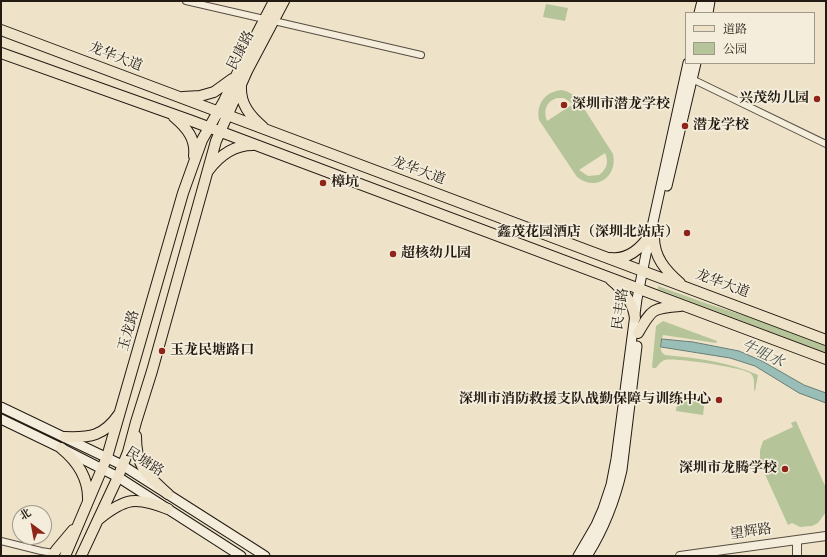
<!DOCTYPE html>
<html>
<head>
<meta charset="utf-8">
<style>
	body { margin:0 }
	#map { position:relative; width:827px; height:557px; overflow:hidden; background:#eee3c8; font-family:Vollkorn,"Noto Serif SC",serif }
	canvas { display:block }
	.frame { position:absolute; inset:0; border:2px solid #231a12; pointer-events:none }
	.legend { position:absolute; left:685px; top:12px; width:130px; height:52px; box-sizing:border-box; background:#f4eddb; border:1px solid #a0998b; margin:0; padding:5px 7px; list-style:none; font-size:12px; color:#231a12 }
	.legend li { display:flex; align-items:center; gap:8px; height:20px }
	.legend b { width:20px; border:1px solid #a0998b }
	.north { position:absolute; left:12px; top:505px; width:40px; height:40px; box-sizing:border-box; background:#f4eddb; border:1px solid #a0998b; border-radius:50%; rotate:328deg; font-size:11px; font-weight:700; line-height:16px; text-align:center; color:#231a12 }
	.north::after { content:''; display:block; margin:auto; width:14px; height:18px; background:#8f2418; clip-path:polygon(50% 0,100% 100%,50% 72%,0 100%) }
</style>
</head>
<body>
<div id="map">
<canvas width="827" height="557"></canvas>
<div class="frame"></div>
<ul class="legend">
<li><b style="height:5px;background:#eee3c8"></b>道路</li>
<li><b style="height:11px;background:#b5c499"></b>公园</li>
</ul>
<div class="north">北</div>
</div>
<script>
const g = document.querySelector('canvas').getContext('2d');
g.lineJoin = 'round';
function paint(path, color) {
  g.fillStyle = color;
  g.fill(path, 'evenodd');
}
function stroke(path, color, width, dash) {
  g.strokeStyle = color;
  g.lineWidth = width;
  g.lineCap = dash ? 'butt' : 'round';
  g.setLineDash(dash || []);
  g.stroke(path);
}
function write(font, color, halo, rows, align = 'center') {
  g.font = font + ' Vollkorn,"Noto Serif SC",serif';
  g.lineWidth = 3.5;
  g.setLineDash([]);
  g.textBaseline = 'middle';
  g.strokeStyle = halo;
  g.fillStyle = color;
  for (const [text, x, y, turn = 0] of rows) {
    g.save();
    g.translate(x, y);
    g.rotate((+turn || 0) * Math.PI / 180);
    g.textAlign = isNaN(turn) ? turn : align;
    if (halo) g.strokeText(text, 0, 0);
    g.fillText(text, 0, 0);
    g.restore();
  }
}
const green = new Path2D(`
	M546,4L568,8L565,21L543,17Z
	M561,90L566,91L576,96L613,154C618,177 596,192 577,177L539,120C536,104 545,92 561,90ZM557,98H564L573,104L547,121C543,111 546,101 557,98ZM605,153C609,162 607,169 599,175L588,176L579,170Z
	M658,286L708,304L752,318L826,346V353L658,289Z
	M663,321L717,341L716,343L663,335C661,342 658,351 665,355C697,358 729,362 758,375L755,391L754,390C754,383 755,377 750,373C744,368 673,357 665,360C661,361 658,365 656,368H653L652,367L656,326Z
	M678,395L705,399L703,415L676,411Z
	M796,421L826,488V512L818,523L812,526L800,527L792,523L788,525L758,459L760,458V450L763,441L793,427L791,423Z`);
const water = new Path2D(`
	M662,339L693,342L739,351L762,361L804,385L826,393V403L799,393L755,366L730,358L661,347Z`);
const minor = new Path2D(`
	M186,1L264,19
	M274,21L421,55
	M692,79L826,144
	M1,541L41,551L54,553`);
const tertiary = new Path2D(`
	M797,540V556
	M680,556L826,536`);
const secondary = new Path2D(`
	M699,13L702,1
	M708,13L710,1
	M667,186L696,63
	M1,407L122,465L265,556
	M1,419L61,448L118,477L241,556
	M578,556L596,525L603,509L611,485L616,459L637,299L646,254L688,63
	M587,556C604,529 615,501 622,470L637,346`);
const primary = new Path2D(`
	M1,30L826,340
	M1,53L192,121L826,359
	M241,86C240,104 250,116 263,127
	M183,97L200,96L214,92L232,79
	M174,117C187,128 196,139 194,156
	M208,171C219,156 234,145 253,145
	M654,237C654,257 665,270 680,283
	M611,258C628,260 641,248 650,235
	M611,280C623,290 633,302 635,318
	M638,333C652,309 652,308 680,306
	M136,436C136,467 146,474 168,494
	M65,437C90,438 104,436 119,414
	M61,448C77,461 89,479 88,501
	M99,519C125,498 136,496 168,509
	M52,556L57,549L73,530
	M65,556L107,457L183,193L202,140L224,101L247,53L274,1
	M81,556L118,477L128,452L136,422L152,371L216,141L247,71L284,1`);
const markers = [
	[817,99,4,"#8f2418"],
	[564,105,4,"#8f2418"],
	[685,126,4,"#8f2418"],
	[323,183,4,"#8f2418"],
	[687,233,4,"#8f2418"],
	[393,254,4,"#8f2418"],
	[162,351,4,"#8f2418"],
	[719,400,4,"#8f2418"],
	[785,469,4,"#8f2418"]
];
const streetNames = [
	["民康路",242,51,-63],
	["龙华大道",115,58,21],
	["龙华大道",418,172,20],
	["龙华大道",722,285,20],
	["民丰路",622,309,-82],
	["玉龙路",130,331,-74],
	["民塘路",144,463,32],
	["望辉路",751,533,-8]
];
const poiNames = [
	["兴茂幼儿园",809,99,"right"],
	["深圳市潜龙学校",572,105],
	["潜龙学校",693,126],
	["樟坑",331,183],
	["鑫茂花园酒店（深圳北站店）",679,233,"right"],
	["超核幼儿园",401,254],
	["玉龙民塘路口",170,351],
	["深圳市消防救援支队战勤保障与训练中心",711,400,"right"],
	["深圳市龙腾学校",777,469,"right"]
];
const waterNames = [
	["牛咀水",762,355,25]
];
paint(green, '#b5c499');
paint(water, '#99beb7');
stroke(water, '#6a7c75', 1);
stroke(minor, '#564c40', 8);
stroke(tertiary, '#564c40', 10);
stroke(secondary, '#231a12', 11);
stroke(primary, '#231a12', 12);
stroke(minor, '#f4eddb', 6);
stroke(tertiary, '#f4eddb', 8);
stroke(secondary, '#f4eddb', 9);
stroke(primary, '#eee3c8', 10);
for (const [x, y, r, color] of markers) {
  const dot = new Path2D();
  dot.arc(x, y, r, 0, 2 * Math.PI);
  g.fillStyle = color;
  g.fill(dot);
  stroke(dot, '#f4eddb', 1.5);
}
write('14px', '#231a12', '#f4eddb', streetNames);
write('bold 14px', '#231a12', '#f4eddb', poiNames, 'left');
write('italic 15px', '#4c534c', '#f4eddb', waterNames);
</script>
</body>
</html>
